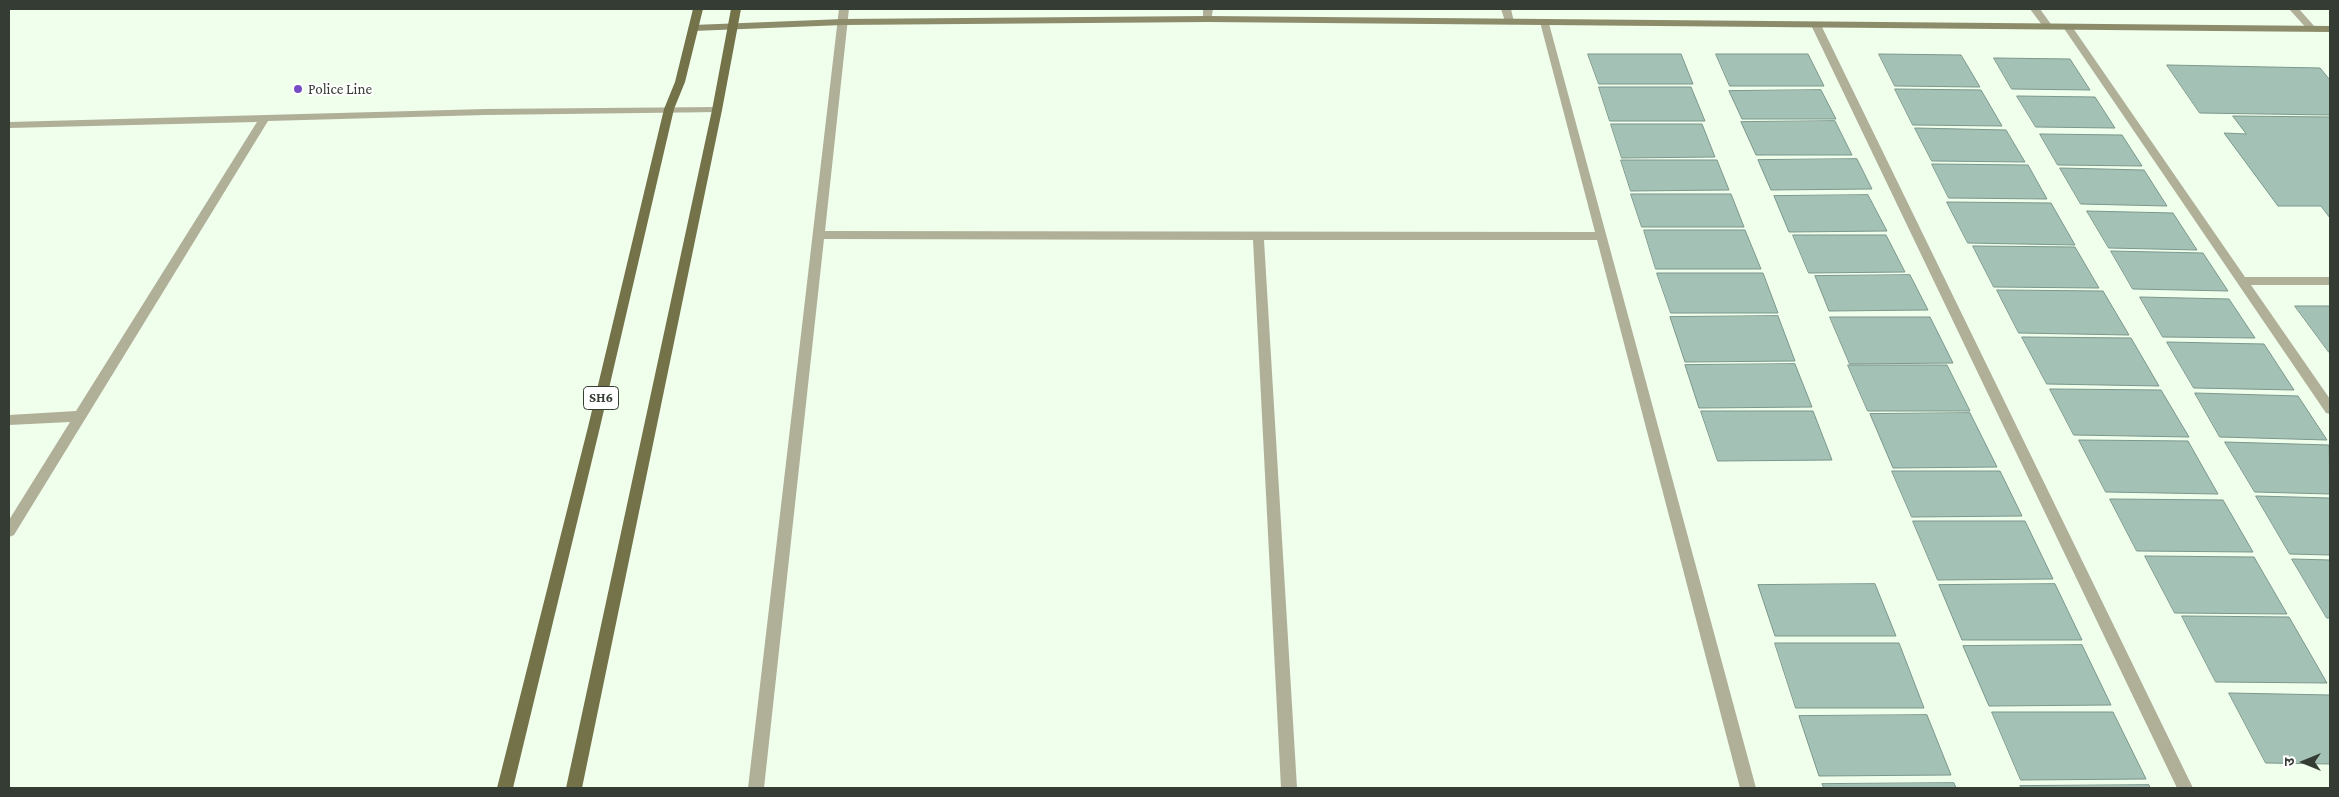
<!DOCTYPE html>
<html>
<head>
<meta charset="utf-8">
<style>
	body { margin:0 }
	#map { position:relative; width:2339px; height:797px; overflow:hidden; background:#f0feec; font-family:"Crimson Pro","Noto Sans Devanagari",serif }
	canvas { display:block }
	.frame { position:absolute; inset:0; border:10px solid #353c33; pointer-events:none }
	.north { position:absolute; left:2279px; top:737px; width:50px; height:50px; -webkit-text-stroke:4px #fff; paint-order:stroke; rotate:270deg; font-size:14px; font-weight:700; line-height:20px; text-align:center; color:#353c33 }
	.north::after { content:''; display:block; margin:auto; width:18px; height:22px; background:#353c33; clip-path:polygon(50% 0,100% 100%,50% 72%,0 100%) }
</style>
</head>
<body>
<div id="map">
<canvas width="2339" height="797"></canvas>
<div class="frame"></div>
<div class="north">उ</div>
</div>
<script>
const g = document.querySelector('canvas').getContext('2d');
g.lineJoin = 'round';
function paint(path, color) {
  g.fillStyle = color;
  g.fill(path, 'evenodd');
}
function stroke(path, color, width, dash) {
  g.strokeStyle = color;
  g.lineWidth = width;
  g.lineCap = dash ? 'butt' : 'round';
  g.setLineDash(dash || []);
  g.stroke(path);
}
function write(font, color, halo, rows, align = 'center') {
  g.font = font + ' "Crimson Pro",serif';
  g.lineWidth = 4;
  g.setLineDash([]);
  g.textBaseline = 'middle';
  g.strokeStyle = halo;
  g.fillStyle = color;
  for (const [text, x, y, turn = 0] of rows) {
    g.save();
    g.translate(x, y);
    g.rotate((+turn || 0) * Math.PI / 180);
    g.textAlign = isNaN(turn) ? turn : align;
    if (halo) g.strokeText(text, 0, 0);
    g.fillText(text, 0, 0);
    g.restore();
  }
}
const building = new Path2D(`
	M1588,54H1681L1693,84H1599Z
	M1716,54H1808L1824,86H1730Z
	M1879,54L1961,55L1980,87L1895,86Z
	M1994,58L2070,59L2090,90L2012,89Z
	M2167,65L2320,68L2330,80V115L2200,113Z
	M1599,87H1691L1705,121H1610Z
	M1895,89L1981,90L2002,126L1913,125Z
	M1821,90L1836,119H1742L1729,91Z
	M2017,96L2095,97L2115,128L2036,127Z
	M2233,116L2330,117V218L2321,206H2278L2224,133L2246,134Z
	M1835,121L1852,155H1756L1741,122Z
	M1611,124H1702L1715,157L1622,158Z
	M1915,128L2006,130L2025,162L1932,161Z
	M2040,134L2122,135L2142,166L2058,165Z
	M1857,159L1872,189L1771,190L1758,160Z
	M1621,160H1717L1729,190L1631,191Z
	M1932,164L2028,165L2047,199L1949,198Z
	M2060,168L2144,170L2167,206L2081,204Z
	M1631,194H1731L1744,227H1642Z
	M1868,195L1887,231L1789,232L1774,196Z
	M1947,202L2051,203L2075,245L1968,243Z
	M2087,211L2173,213L2197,250L2109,248Z
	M1644,230H1745L1761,269H1656Z
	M1793,235H1886L1905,272L1809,273Z
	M1973,246L2075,247L2099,288L1994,287Z
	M2111,251L2203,253L2228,291L2133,289Z
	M1657,273H1763L1778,313H1671Z
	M1910,275L1928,310L1829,311L1815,276Z
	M1997,290L2103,291L2129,335L2019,333Z
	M2140,297L2229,299L2255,338L2163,337Z
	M2295,306H2330V352H2329Z
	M1778,316L1795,361L1685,362L1670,317Z
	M1830,317H1930L1953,363L1850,364Z
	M2022,337L2131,338L2159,386L2047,384Z
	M2167,342L2264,344L2294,390L2194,388Z
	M1795,364L1812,407L1699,408L1685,365Z
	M1848,365H1947L1970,411H1868Z
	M2050,389L2161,390L2189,437L2074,435Z
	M2195,393L2298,396L2327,440L2220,437Z
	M1701,411H1813L1832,460L1718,461Z
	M1970,413L1997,467L1893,468L1870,414Z
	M2079,440L2188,441L2218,494L2106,492Z
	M2225,442L2329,445L2330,494L2255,492Z
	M1892,471H2000L2022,516L1912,517Z
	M2256,496L2330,498V555L2290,554Z
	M2110,499L2223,500L2253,552L2137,551Z
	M1913,521H2025L2053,579L1938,580Z
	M2145,556L2254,557L2287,614L2175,613Z
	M2292,559L2330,560V618H2327Z
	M1875,584L1896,636H1775L1758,585Z
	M2055,584L2082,640H1962L1939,585Z
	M2182,616L2289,617L2327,683L2216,682Z
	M1775,643H1899L1924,708H1796Z
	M2082,645L2111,705L1989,706L1963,646Z
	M2229,693L2330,695V764L2266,763Z
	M1992,712H2113L2146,779L2021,780Z
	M1927,715L1951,775L1819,776L1799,716Z
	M1954,783L1956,788H1824L1822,784Z
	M2149,785L2150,788H2021L2020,786Z`);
const street = new Path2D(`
	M839,9H849L825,231L1595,232L1540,22L1545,19L1548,20L1756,788H1740L1597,240H1264L1297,788H1281L1253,240L824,239L764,788H748Z
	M1203,9H1213L1211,21L1208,22L1203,19Z
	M1501,9H1511L1514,22L1512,24H1506Z
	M2030,9H2040L2053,27L2051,29H2045Z
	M2289,9H2299L2315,27V31H2309Z
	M1816,22L1821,25L2193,788H2177L1811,25Z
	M2068,24L2071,25L2245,277H2330V285H2251L2330,399V414L2326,413L2063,27Z
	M717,107L722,110L721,112L485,115L268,121L14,535L9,537V520L70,422L9,425V415L76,411L257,122L9,128V122L485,109Z`);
const secondary = new Path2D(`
	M1208,16L2330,26V32L1208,22L843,25L693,31L688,28L693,25L843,19Z`);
const primary = new Path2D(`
	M693,9H703L685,82L674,109L600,427L513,788H497L588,427L664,109L675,82Z
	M731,9H741L722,110L582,788H566L712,110Z`);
const markers = [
	[298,89,5,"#764cc4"]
];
const shields = [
	[601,398,35]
];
const shieldNames = [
	["SH6",601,398]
];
const poiNames = [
	["Police Line",308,89]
];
paint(building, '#a4c1b6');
stroke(building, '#7b978c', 1);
paint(street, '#b0b099');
paint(secondary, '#8c8c6a');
paint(primary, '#737249');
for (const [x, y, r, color] of markers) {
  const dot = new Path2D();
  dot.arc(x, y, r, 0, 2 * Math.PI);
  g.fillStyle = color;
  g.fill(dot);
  stroke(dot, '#fff', 2);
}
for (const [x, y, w] of shields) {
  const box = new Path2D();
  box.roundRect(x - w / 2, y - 11.5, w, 23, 4);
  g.fillStyle = '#fff';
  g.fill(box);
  stroke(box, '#353c33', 1);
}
write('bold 14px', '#353c33', null, shieldNames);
write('15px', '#353c33', '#fff', poiNames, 'left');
</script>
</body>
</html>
